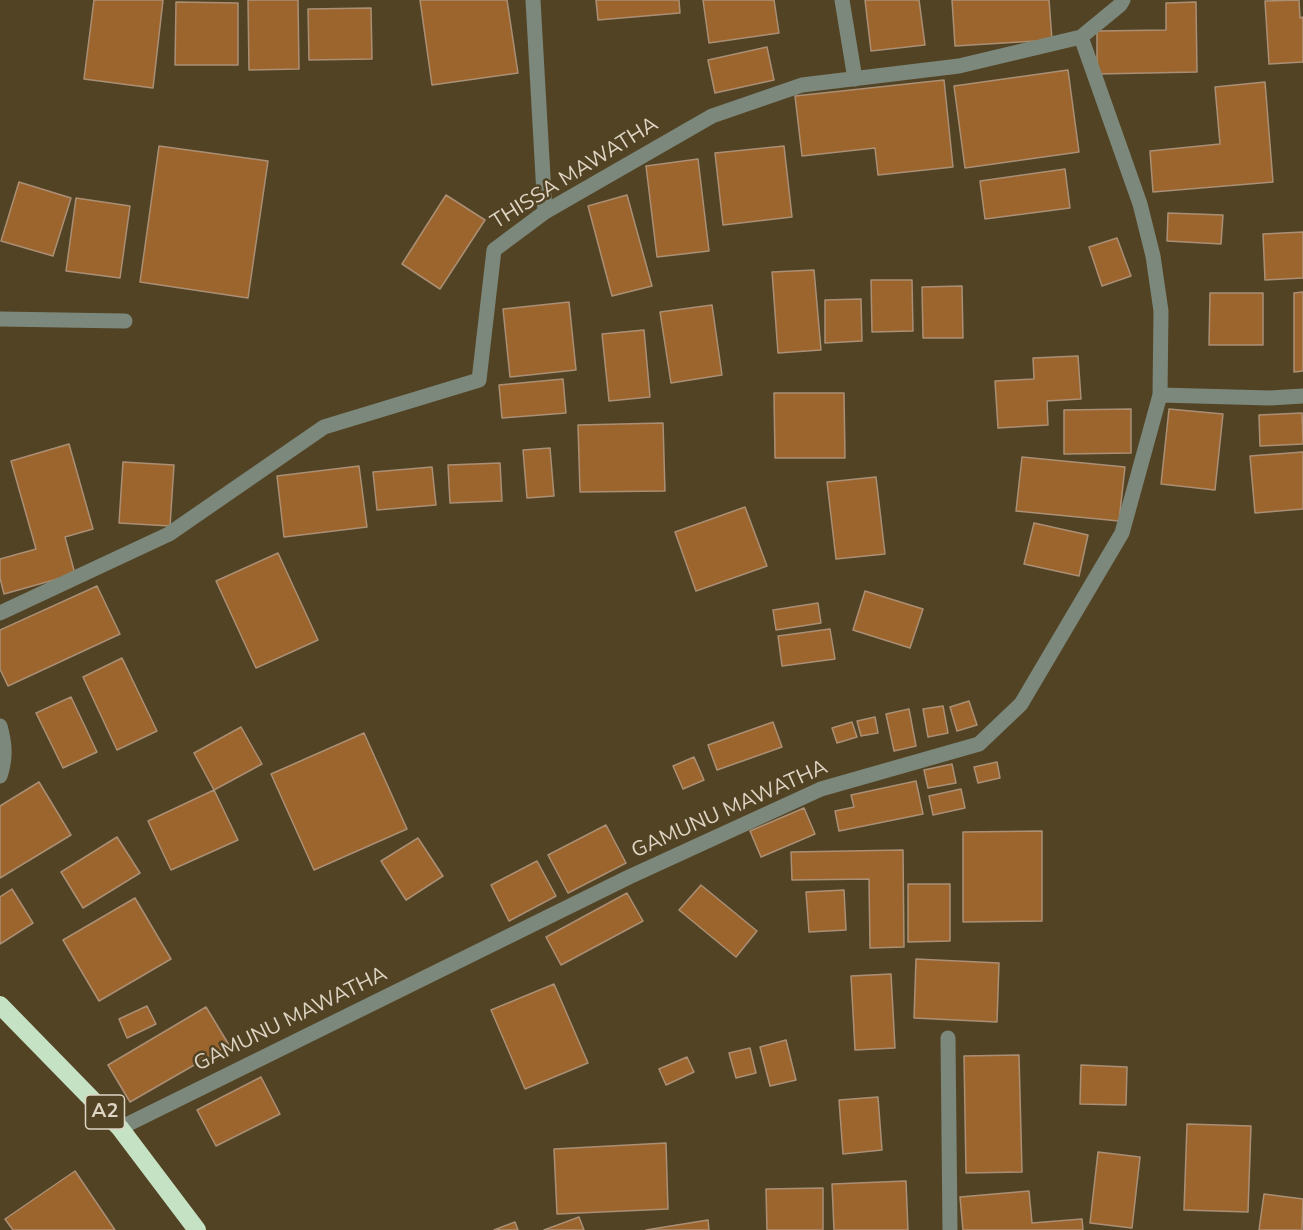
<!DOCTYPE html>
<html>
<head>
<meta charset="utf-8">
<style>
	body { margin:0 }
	canvas { display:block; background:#524324 }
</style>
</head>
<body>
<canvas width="1303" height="1230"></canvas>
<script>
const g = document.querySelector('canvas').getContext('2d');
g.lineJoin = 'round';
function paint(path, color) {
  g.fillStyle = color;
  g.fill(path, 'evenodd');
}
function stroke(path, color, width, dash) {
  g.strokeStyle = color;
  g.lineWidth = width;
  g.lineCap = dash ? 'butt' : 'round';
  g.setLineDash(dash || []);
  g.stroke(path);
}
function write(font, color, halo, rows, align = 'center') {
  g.font = font + ' "Nunito Sans",sans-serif';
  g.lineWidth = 5;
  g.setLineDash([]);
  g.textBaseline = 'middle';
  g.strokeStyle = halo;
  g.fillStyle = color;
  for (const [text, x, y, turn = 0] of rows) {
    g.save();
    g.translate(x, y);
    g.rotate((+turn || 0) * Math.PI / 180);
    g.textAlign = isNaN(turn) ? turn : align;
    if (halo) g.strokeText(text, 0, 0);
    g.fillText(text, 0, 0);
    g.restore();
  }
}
const building = new Path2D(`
	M94,0H163L153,88L84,79Z
	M248,0H298L299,69L249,70Z
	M420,0H507L518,73L432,85Z
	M596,0H679L680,13L598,20Z
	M703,0H774L779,33L709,43Z
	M865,0H919L925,45L871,51Z
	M952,0H1049L1052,40L955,46Z
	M1299,0L1300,18L1303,17V62L1269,64L1265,1Z
	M176,2L238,3V65H175Z
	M1196,2L1197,72L1097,74V31L1166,30V3Z
	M371,8L372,59L309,60L308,9Z
	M767,47L774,80L715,93L708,60Z
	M1068,70L1079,152L965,168L954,86Z
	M944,80L953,167L878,175L875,148L802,156L795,96Z
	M1265,82L1273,182L1153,192L1150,151L1220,144L1215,87Z
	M159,146L268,161L248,298L140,282Z
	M784,146L792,217L723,225L715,153Z
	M698,159L709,251L657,257L646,166Z
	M1065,169L1070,208L985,219L980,181Z
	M19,182L71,198L53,256L1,241Z
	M446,195L485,220L440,289L402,264Z
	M627,195L652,286L612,296L588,206Z
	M76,198L130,206L120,278L66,271Z
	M1168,213L1223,215L1221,244L1167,241Z
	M1303,232V278L1265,280L1263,234Z
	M1117,238L1131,276L1102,286L1089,247Z
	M814,270L821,350L778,353L772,272Z
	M871,280H912L913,331L872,332Z
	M962,286L963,338H923L922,287Z
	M1303,292V371L1294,372V293Z
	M1210,293H1263V345H1209Z
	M861,299L862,341L825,343V300Z
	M569,302L576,370L510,377L503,309Z
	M712,305L722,375L671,383L660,312Z
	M644,330L650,397L609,401L602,334Z
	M1078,356L1081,399L1047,401L1048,425L998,428L995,381L1034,379L1033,358Z
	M563,379L566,413L502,418L499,385Z
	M774,393H844L845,458H775Z
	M1131,409V453L1064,454V410Z
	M1169,409L1223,414L1215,490L1161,484Z
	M1302,413L1303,444L1260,446L1259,415Z
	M663,423L665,491L580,492L578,425Z
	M69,444L93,529L65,537L75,574L4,594L0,578V559L36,549L11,461Z
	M550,448L554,496L527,498L523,450Z
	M1303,452V509L1255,513L1250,456Z
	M1022,457L1125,467L1119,521L1016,511Z
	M123,462L174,465L170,526L119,523Z
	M500,463L502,501L450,503L448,465Z
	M359,466L367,527L284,537L277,476Z
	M432,467L436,505L377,510L373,472Z
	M876,477L885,554L836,559L827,482Z
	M745,507L767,566L696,591L675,532Z
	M1034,523L1088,535L1079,576L1024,564Z
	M278,553L318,640L256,668L216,581Z
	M97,586L120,634L8,686L0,669V630Z
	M865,591L923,609L910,648L853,630Z
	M818,603L821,623L776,630L773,610Z
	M830,629L835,659L782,666L778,636Z
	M122,658L157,731L117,750L83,677Z
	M71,697L97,752L63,768L36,713Z
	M969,701L977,725L957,731L950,707Z
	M943,706L948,733L928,737L923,709Z
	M909,709L916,746L894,751L886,714Z
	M875,717L878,733L861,736L857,721Z
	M773,722L782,747L717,770L708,745Z
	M852,722L857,737L837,743L832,728Z
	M241,727L262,764L214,790L194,753Z
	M364,733L407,829L314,870L271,774Z
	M694,757L704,780L683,789L673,766Z
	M997,762L1000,778L978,783L974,767Z
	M952,764L956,783L928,788L924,770Z
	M916,781L923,814L839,831L835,811L854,807L851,795Z
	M39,782L71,835L0,878V806Z
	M961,789L965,808L933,815L929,796Z
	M214,790L238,840L171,870L148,821Z
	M804,808L815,834L761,857L750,831Z
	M606,825L626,863L568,893L548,855Z
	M1042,831V921L963,922V832Z
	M117,837L140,873L83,908L61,872Z
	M418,838L443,876L406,900L381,861Z
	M903,850L904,947L870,948L869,879L792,880L791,852Z
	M537,861L556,896L509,921L491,885Z
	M908,884H950V941L908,942Z
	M701,885L757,931L736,957L679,910Z
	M12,889L33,923L0,944V897Z
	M844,890L846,930L809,932L806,892Z
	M627,893L643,921L561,965L546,937Z
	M135,898L171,959L99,1001L63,940Z
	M916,959L999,963L997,1022L914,1018Z
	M891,974L895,1048L855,1050L851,976Z
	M554,984L588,1063L525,1089L491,1010Z
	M147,1006L156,1024L127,1038L119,1019Z
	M206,1007L229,1045L130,1102L108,1065Z
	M786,1040L796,1080L770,1086L760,1047Z
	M750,1048L756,1073L736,1078L729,1053Z
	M1019,1055L1022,1172L966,1173L964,1056Z
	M687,1057L694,1072L666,1085L659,1069Z
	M1081,1065L1127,1067L1126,1105L1080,1104Z
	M261,1077L280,1114L216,1146L197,1110Z
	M878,1097L882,1150L843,1154L839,1100Z
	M1187,1124L1251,1126L1248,1212L1184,1210Z
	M666,1143L668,1209L557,1214L554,1149Z
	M1098,1152L1140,1157L1132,1228L1090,1223Z
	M75,1171L115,1230H13L5,1219Z
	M906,1181L908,1230H834L832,1184Z
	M823,1188V1230H767L766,1189Z
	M1029,1191L1032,1223L1082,1219L1083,1230H963L960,1197Z
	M1264,1194L1303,1199L1302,1230H1259Z
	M579,1217L584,1230H544Z
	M708,1220L709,1230H646Z
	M515,1222L518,1230H494Z`);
const minor = new Path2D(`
	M533,0L545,212
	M842,0L855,79
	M0,319L125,321
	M1160,395L1270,398L1303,396
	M0,613L169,534L324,427L479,380L494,250L545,212L712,116L802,85L959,66L1081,37
	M0,726C5,744 6,758 0,776
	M948,1038L950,1230
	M120,1128L629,877L821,789L979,744L1021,704L1122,533L1160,395L1161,311L1153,256L1140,204L1081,37L1120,5L1123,0`);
const highway = new Path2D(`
	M0,1005L120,1128L197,1230`);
const shields = [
	[105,1112,39]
];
const shieldNames = [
	["A2",105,1112]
];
const streetNames = [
	["THISSA MAWATHA",575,174,-32],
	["GAMUNU MAWATHA",730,810,-24],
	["GAMUNU MAWATHA",291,1020,-26]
];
paint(building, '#9c652d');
stroke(building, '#ab8f75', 1.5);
stroke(minor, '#7c887b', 15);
stroke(highway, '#c6e2c4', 18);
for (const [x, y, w] of shields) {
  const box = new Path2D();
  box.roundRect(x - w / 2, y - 17, w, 34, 4.5);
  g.fillStyle = '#524324';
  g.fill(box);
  stroke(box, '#ddd4c3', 1.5);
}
write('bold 20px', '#ddd4c3', null, shieldNames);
write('21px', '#ddd4c3', '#524324', streetNames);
</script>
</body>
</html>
